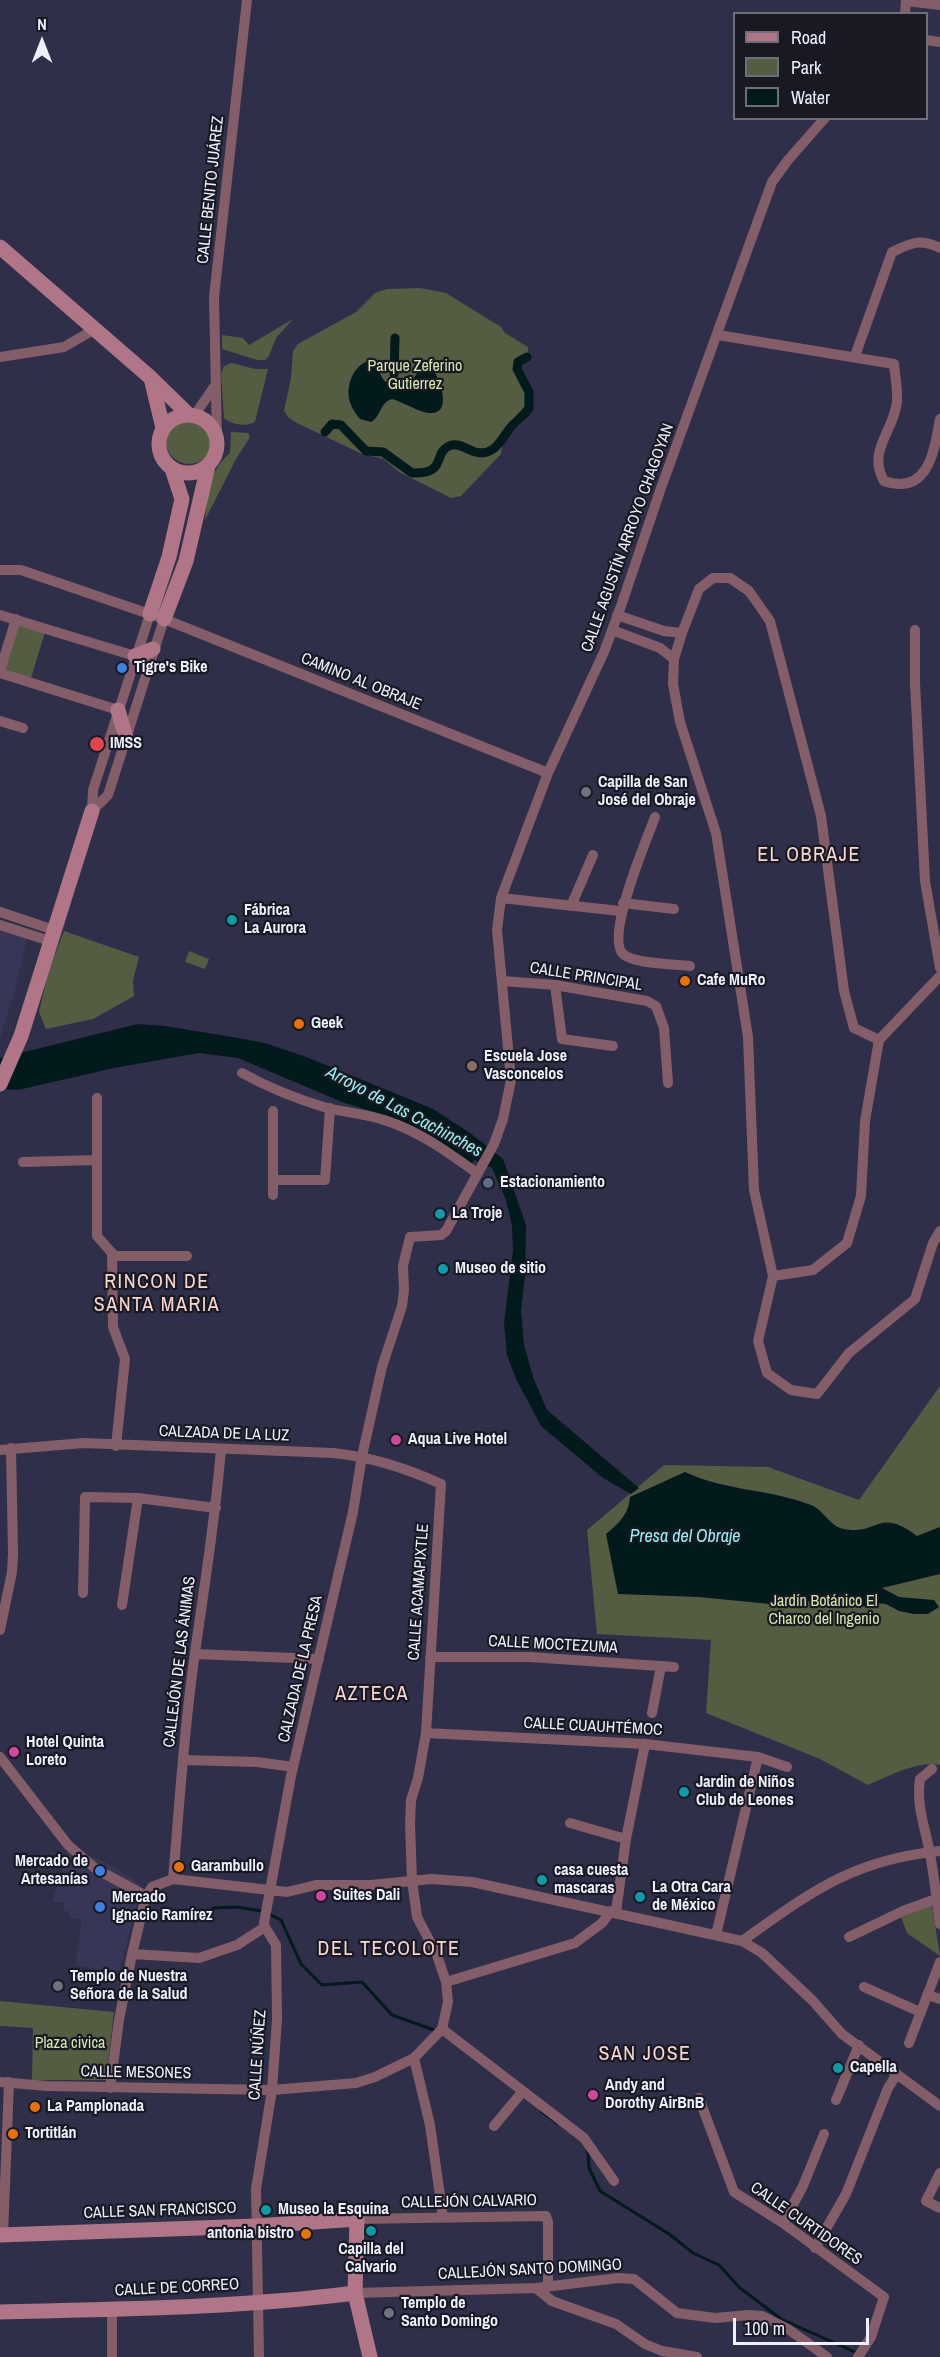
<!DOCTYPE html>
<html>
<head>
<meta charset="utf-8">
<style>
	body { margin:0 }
	#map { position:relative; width:940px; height:2357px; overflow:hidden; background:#2f2f49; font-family:"Archivo Narrow",sans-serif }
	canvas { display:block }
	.legend { position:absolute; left:733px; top:12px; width:195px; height:108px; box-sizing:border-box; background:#191924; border:2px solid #6e6f7a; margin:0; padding:8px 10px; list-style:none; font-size:18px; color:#eeeffc }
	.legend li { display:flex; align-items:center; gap:12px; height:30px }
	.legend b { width:30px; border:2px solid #6e6f7a }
	.north { position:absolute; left:12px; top:12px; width:60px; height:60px; -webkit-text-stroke:4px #191924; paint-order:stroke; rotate:0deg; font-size:16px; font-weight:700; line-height:24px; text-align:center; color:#eeeffc }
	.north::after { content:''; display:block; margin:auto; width:21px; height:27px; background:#eeeffc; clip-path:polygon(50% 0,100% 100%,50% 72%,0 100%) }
	.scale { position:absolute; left:733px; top:2318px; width:136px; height:27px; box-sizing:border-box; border:3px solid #eeeffc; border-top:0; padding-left:8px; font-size:18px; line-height:21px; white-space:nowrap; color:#eeeffc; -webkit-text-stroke:4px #191924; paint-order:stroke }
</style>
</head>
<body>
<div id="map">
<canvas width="940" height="2357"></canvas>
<ul class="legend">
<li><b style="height:8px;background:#b07687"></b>Road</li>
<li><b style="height:16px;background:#545c42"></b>Park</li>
<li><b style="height:16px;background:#021a1b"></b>Water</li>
</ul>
<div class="north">N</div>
<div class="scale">100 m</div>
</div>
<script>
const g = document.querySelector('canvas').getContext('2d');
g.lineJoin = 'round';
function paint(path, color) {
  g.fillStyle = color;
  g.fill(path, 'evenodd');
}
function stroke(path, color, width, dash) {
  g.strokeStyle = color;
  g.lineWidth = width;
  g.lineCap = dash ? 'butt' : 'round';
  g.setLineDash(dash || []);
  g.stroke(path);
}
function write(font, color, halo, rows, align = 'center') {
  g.font = font + ' "Archivo Narrow",sans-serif';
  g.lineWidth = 4.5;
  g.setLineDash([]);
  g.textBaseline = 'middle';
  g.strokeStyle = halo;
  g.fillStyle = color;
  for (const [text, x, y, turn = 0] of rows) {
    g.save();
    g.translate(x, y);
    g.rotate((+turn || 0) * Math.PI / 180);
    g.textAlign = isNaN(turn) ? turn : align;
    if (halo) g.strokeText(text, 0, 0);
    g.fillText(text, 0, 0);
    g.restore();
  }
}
const built = new Path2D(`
	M0,929L27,938L16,987L0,1039Z
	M72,1844L81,1853L103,1861L133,1879L146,1892L142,1899H138L119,1974L94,1973V1968L75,1966L82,1919L69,1918V1911H64V1902H52L67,1852Z`);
const green = new Path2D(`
	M420,288L446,293L501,327L505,333L528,347C528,355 528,359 521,363L520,368C523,375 529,382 531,389C541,425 503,426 501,454L461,496L451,498L399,472L384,459L362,454L299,424L289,418L284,411L291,378L293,351L298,344L356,312L375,293L387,289Z
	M293,319L276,338L269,356L265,360H257L222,349V335L243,338L249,345Z
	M232,363L255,369H268L255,422C247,427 232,425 224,418L221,374L224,366Z
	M166 441a23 23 0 1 1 46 0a23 23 0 1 1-46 0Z
	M231,432L248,433L250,437L236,459L205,520C208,492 208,472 230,453Z
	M16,619L46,629L31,678L0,671Z
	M64,931L139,957L133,980L134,996L93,1019L46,1029L39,1012L48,973Z
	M189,951L209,959L205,969L185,962Z
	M940,1386V1765C916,1761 890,1776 868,1785L820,1759L706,1713L711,1640L597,1634L587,1530L664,1465L768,1467L859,1500Z
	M932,1905L940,1956L907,1933L901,1917Z
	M0,2001L114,2012L106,2080H32L33,2028L0,2026Z`);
const water = new Path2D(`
	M369,361C380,364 378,371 383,379C389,388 406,387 413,379C416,376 418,370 421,366H431C441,380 455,420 424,412C413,409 403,402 392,399C380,402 381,417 371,422L360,419C356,414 352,409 350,402C345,387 353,365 369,361Z
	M138,1024L165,1026L238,1038L265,1043L309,1058L433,1109L470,1133L503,1159L526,1225L525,1276L521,1310L524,1345L533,1377L547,1410L639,1488L631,1494L603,1478L541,1426L516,1379L507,1355L504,1323L513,1250L512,1226L506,1200L492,1168L474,1160L471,1165L380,1114L342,1102L238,1058L199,1053L114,1068L18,1090L0,1089V1058Z
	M685,1472C725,1491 770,1489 811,1505C824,1510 830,1527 844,1529C878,1536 878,1506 917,1536L940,1527V1574L882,1588L899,1597L934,1600L939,1607L928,1614H914L899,1611L886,1604L876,1603L869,1606L854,1607L829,1600L770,1604L699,1597L618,1594L606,1534C619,1523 629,1514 630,1497Z`);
const stream = new Path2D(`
	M171,1912L197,1918L214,1908L236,1907L262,1911
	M271,1915L281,1920L301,1964L322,1985L362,1982L392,2015L434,2030
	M541,2111L557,2123
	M588,2151L589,2168L600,2191L669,2234L693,2253L719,2265L740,2288L781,2319L855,2352`);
const canal = new Path2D(`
	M394,374L395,338
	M325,432L332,424L341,425L366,451L383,452L412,473C448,474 432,454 449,446C458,442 466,449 475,452C494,457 501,440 510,428C516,421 524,416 529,408V392L517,369L518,362L527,357`);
const street = new Path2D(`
	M906,1L940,5
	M905,14L906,0
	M926,40L940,42
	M718,335L894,364C895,376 898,390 897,402C893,433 867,451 884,481C928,496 934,452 940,419
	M855,356L892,252C912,243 919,238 940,248
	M0,357L64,347L95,329
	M194,416L216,384
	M217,441L214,297L247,0
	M0,570H21L164,619L548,773
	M0,615L135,656
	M617,615L664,631L682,633
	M612,630L660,648L674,659
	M915,630V683L925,881L940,968
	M0,671L16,619
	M0,673L118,710
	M0,721L23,728
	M92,811L108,795L164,619
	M92,811L93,790L150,614
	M655,817C647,839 605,936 623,954C633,964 675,964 690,966
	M501,898L620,911
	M623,903L674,909
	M571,906L593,855
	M0,912L54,930
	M0,925L50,941
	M503,981L555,985L647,1001L656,1006L664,1028L668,1083
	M555,985L562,1039L613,1046
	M879,1040L854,1028L844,991L821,816L770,621L749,591L730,578H713L699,589L682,633L674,659L673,684L680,722L716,833L748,1037L754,1190L773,1276L758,1341L767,1373L791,1390L817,1394L849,1353L915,1299L933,1243L940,1231
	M242,1073C269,1088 297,1099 327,1108C348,1113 369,1114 390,1122C422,1133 450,1154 477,1173
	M97,1098V1236L112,1253L113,1327L125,1359L116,1446
	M23,1162L96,1160
	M273,1180H325L330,1108
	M273,1195V1111
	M112,1256H187
	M773,1276L813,1270L847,1243L861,1196L865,1121L879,1040L940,976
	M0,1450L84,1443L333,1453C372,1457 406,1468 441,1484L426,1733L418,1778L411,1800L410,1824L412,1880L417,1917L437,1955L446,1982L448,2002L442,2029L414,2058L375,2077L356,2083L272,2090L47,2086L0,2082
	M83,1593L85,1497L138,1498L216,1508
	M122,1605L138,1498
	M0,1630L12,1572L13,1554L11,1448
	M195,1654L319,1659
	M430,1657H530L674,1667
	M652,1713L661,1666
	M426,1733L645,1744L758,1757L787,1767
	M0,1757L68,1845L96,1869L146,1896
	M183,1760L257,1762L293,1767
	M932,1769L920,1779C916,1806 925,1827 930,1853C934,1877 937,1901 940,1924
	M570,1823L626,1839
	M173,1879C179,1811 183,1743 192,1675C202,1599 215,1525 221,1449
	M616,1912L626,1839L645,1744
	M716,1935L758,1757
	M849,1937L903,1911L936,1899
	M742,1941C811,1892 852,1860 940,1851
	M132,1954L199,1958L237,1945L265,1927
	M446,1982L575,1943L602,1923L611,1911
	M864,1987L920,2012
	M927,1995L940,1999
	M442,2029L584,2138L614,2181
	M909,2043L940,1962
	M414,2058L430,2125L443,2217
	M110,2088L119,2020L132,1954L146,1896L152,1887L173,1879L287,1892L316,1885H371L431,1879L472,1882L742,1941L762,1953L812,2000L842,2034L940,2106
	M699,2098L734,2192L783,2223L884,2297L871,2337L858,2357
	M836,2100L859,2045
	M494,2126L523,2091
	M940,2173L926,2201L940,2208
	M357,2219L546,2216L548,2222V2287
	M783,2223L803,2186L824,2134
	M3,2235L9,2082
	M815,2248L846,2194L888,2088L897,2074
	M536,2288L552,2301L616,2324L645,2344L662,2351L697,2357
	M355,2293L536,2288L618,2278L634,2279L677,2313L715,2318L749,2315L762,2316L788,2329L827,2357
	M112,2309V2357
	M259,2357L256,2189L272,2090L277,2019L276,1945L265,1927L264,1923L291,1776L353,1512L362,1456L382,1367L402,1306L404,1290L403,1266L410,1237L441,1235L446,1231L494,1144L503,1119L511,1080L497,930L501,898L548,773L604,652L621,606L661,488L772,182L788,160L825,118`);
const secondary = new Path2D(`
	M0,247L151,378L189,415
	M151,378L163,428
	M159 444a29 29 0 1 1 58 0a29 29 0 1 1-58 0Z
	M150,614L169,557L182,499L172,469
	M164,619L186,561L208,466
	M135,656L153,649
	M118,710L126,738
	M0,1084L21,1036L92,811
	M0,2235L256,2226L357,2219L355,2293L370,2357
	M0,2312C118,2309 238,2308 355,2293`);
const markers = [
	[122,668,6,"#3f7fe0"],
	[97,744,8,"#e0444e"],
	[586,792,6,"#6b7280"],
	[232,920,6,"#0f9aa8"],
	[685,981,6,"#e8710a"],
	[299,1024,6,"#e8710a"],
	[472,1066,6,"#8d6e63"],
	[488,1183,6,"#5c6f8a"],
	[440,1214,6,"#0f9aa8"],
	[443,1269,6,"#0f9aa8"],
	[396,1440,6,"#d1479c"],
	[14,1752,6,"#d1479c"],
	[684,1792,6,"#0f9aa8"],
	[179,1867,6,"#e8710a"],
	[100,1871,6,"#3f7fe0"],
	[542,1880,6,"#0f9aa8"],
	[321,1896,6,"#d1479c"],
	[640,1897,6,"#0f9aa8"],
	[100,1907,6,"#3f7fe0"],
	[58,1986,6,"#6b7280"],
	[838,2068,6,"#0f9aa8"],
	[593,2095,6,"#d1479c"],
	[35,2107,6,"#e8710a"],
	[13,2134,6,"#e8710a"],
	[266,2210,6,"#0f9aa8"],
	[371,2231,6,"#0f9aa8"],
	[306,2234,6,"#e8710a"],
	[389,2313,6,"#6b7280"]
];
const streetNames = [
	["CALLE BENITO JUÁREZ",211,190,-84],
	["CALLE AGUSTÍN ARROYO CHAGOYAN",628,538,-70],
	["CAMINO AL OBRAJE",361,682,22],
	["CALLE PRINCIPAL",586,977,9],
	["CALZADA DE LA LUZ",224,1434,2],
	["CALLE ACAMAPIXTLE",419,1592,-86],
	["CALLE MOCTEZUMA",553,1645,3],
	["CALLEJÓN DE LAS ÁNIMAS",180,1662,-83],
	["CALZADA DE LA PRESA",301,1669,-77],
	["CALLE CUAUHTÉMOC",593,1727,3],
	["CALLE NÚÑEZ",258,2055,-86],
	["CALLE MESONES",136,2073,1],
	["CALLEJÓN CALVARIO",469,2202,-1],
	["CALLE SAN FRANCISCO",160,2211,-2],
	["CALLE CURTIDORES",806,2224,35],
	["CALLEJÓN SANTO DOMINGO",530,2270,-3],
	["CALLE DE CORREO",177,2288,-3]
];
const parkNames = [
	["Parque Zeferino",415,367],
	["Gutierrez",415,385],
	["Jardín Botánico El",824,1602],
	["Charco del Ingenio",824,1620],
	["Plaza civica",70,2044]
];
const poiNames = [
	["Tigre's Bike",134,668],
	["IMSS",110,744],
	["Capilla de San",598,783],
	["José del Obraje",598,801],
	["Fábrica",244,911],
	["La Aurora",244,929],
	["Cafe MuRo",697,981],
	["Geek",311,1024],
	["Escuela Jose",484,1057],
	["Vasconcelos",484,1075],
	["Estacionamiento",500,1183],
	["La Troje",452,1214],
	["Museo de sitio",455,1269],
	["Aqua Live Hotel",408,1440],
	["Hotel Quinta",26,1743],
	["Loreto",26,1761],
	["Jardin de Niños",696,1783],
	["Club de Leones",696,1801],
	["Mercado de",88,1862,"right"],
	["Artesanías",88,1880,"right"],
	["Garambullo",191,1867],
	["casa cuesta",554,1871],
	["mascaras",554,1889],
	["La Otra Cara",652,1888],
	["de México",652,1906],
	["Suites Dali",333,1896],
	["Mercado",112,1898],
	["Ignacio Ramírez",112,1916],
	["Templo de Nuestra",70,1977],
	["Señora de la Salud",70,1995],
	["Capella",850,2068],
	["Andy and",605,2086],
	["Dorothy AirBnB",605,2104],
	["La Pamplonada",47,2107],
	["Tortitlán",25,2134],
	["Museo la Esquina",278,2210],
	["antonia bistro",294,2234,"right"],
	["Capilla del",371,2250,"center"],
	["Calvario",371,2268,"center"],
	["Templo de",401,2304],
	["Santo Domingo",401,2322]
];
const waterNames = [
	["Arroyo de Las Cachinches",404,1112,28],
	["Presa del Obraje",685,1537]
];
const quarterNames = [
	["EL OBRAJE",809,856],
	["RINCON DE",157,1283],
	["SANTA MARIA",157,1306],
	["AZTECA",372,1695],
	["DEL TECOLOTE",389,1950],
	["SAN JOSE",645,2055]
];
paint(built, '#373656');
paint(green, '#545c42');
paint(water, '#021a1b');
stroke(stream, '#021a1b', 3);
stroke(canal, '#021a1b', 9);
stroke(street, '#835e69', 10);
stroke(secondary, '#b07687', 15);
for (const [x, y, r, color] of markers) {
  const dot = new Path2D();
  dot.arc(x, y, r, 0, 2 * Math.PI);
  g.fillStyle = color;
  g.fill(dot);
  stroke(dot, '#191924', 2);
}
write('16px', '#eeeffc', '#191924', streetNames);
write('16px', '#d5e8ab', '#191924', parkNames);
write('bold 16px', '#eeeffc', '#191924', poiNames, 'left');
write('italic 18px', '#97edee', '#191924', waterNames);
g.letterSpacing = '1.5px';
write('20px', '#f8d5cf', '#191924', quarterNames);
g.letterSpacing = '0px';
</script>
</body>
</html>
